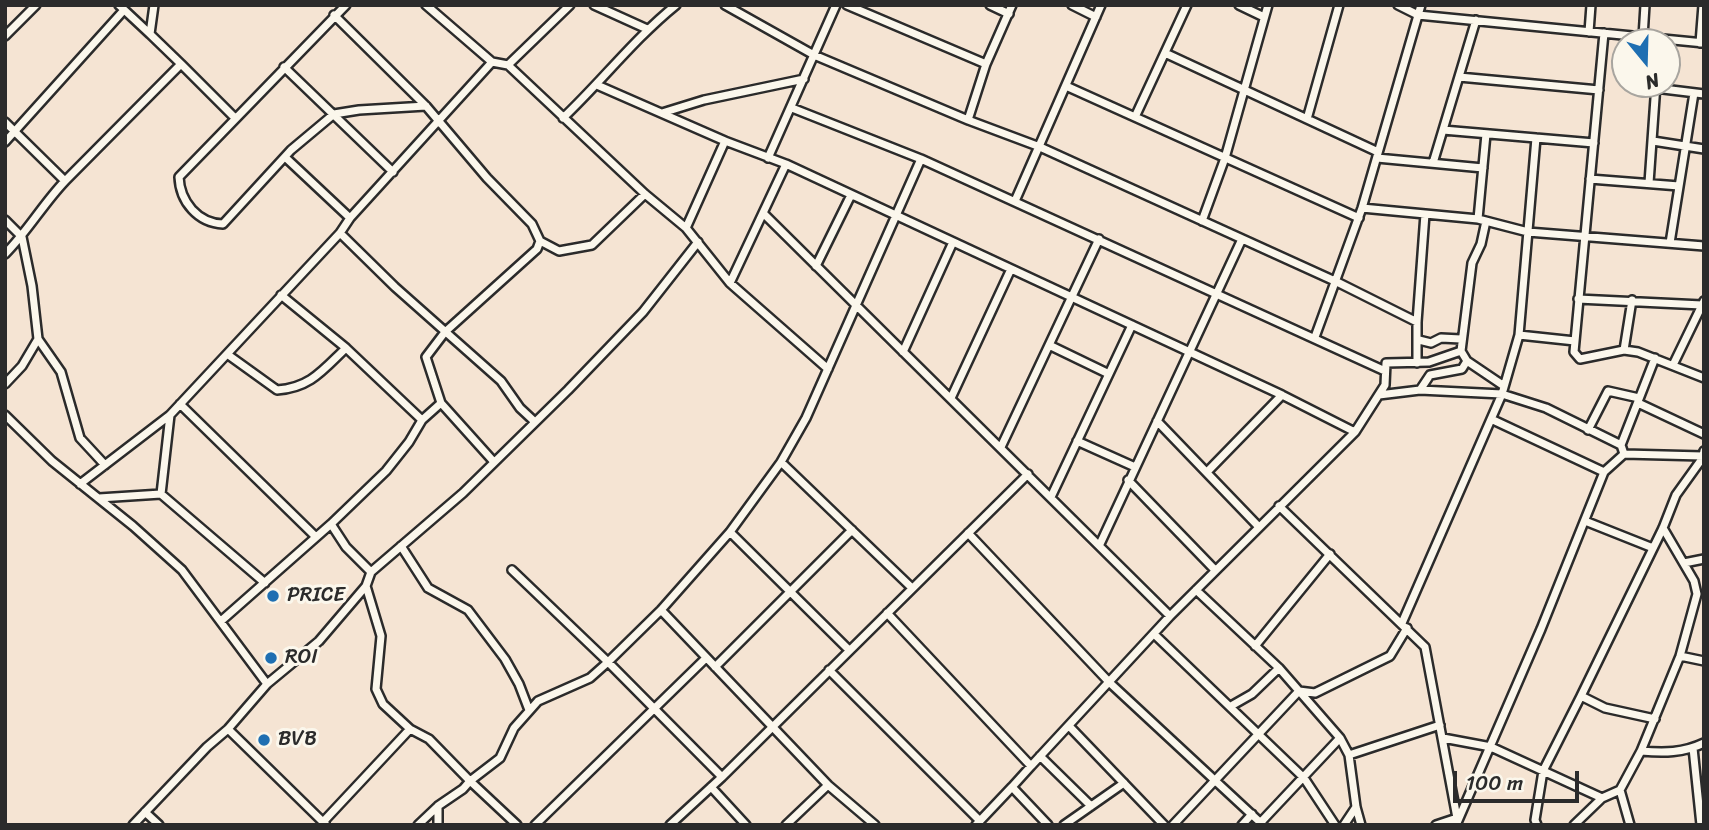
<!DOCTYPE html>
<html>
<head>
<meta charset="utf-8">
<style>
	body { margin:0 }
	#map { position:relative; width:1709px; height:830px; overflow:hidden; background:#f5e4d3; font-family:Sriracha,sans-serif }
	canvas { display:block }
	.frame { position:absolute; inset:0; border:7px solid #2b2b2b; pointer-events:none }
	.north { position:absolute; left:1611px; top:28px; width:70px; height:70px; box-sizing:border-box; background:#fbf7ec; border:2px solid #a8a59f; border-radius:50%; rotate:161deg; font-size:19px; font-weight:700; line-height:28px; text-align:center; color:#2b2b2b }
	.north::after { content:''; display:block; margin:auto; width:24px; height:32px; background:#1f6fb2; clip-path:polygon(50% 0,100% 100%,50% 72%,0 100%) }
	.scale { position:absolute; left:1453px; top:771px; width:126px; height:32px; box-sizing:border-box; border:4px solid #2b2b2b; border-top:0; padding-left:9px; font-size:21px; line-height:24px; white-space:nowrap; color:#2b2b2b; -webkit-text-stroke:5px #fbf7ec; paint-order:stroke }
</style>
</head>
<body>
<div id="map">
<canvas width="1709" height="830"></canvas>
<div class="frame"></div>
<div class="north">N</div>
<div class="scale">100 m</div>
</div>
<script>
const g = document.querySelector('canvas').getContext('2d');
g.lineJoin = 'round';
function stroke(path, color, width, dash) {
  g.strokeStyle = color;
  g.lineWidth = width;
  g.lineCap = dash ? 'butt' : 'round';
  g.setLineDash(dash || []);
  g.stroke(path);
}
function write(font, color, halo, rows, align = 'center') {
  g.font = font + ' Sriracha,sans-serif';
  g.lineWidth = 6;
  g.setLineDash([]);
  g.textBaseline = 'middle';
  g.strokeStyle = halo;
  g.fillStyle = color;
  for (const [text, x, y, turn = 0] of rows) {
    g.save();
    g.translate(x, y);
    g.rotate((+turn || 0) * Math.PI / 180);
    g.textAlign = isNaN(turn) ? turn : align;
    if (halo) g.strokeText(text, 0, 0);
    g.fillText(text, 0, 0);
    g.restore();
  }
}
const minor = new Path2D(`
	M119,5L150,34
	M346,5L179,177C180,202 198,223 223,224L291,150L334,114L359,110L426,106
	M426,5L492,62L508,65L645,194L686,228L730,283L786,164
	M594,5L647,29
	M725,5L814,55L968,120L1040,147L1337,282L1417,322
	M847,5L986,64
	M990,5L1009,14
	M1072,5L1096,17
	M1239,5L1264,17
	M1398,5L1418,15L1704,43
	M334,15L426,106L487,178L532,224L540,241L537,249L445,332L426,357L441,403L422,420L409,442L386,471L331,524L346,547L371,572
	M1589,32L1591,5
	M1604,33L1574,352L1580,359L1624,350L1638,352L1704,378
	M5,36L36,5
	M1643,37L1645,5
	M1700,43L1703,5
	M1165,53L1378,152
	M181,64L235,118
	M508,65L570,5
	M284,67L393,172
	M1459,77L1599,90
	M597,85L725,141L786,164L1282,395L1355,432
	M1066,86L1359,218
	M1655,88L1704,94
	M792,108L921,159L1385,371
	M662,113L704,100L804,79
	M1135,117L1187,5
	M563,118C602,81 634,39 676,5
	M1307,119L1339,5
	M968,120L986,64L1012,5
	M5,122L65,181C43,204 28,231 5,254
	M1443,130L1594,143
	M1653,141L1704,149
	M5,142L124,10
	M285,157L350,218
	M768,158L836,5
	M1377,158L1483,168
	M1433,163L1476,20
	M1590,179L1679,186
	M65,181L181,64L150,34L154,5
	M1649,183L1656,84
	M1015,201L1101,5
	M1362,208L1478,219L1528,232L1704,246
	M763,213L1170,616
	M1478,219L1486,134
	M5,220L22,237L32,286L38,339L22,366L5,384
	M1202,221L1225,158L1268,5
	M686,228L725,141
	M340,233L395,287L501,381L520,408L535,422
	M540,241L559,251L592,245L645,194
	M1670,243L1694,93
	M816,266L851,195
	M730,283L828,369
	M281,295L346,348L422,420
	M1578,299L1702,305
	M1519,335L1536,138
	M1315,337L1362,208L1421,5
	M38,339L61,372L80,438L105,465
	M1419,340L1431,343L1441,338L1461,339
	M1575,341L1519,335L1502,394L1546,408L1621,445
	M1049,345L1109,374
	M1624,350L1632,300
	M1461,351L1467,361L1504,386
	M903,352L953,242
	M227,354L277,390C310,388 323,370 346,348
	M1417,363V322L1425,214
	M1673,365L1704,301
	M1420,390L1430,375L1462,369L1467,361
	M1379,395L1420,390L1502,394L1402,623
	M951,398L1011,269
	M441,403L494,462
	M1638,403L1704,434
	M180,404L316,537
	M5,415L52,461L133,526L182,570L267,684
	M1491,419L1604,472
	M1157,421L1258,526
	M1588,430L1608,391L1639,398
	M1077,441L1135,467
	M1001,447L1099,239
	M1624,454L1703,456L1704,451
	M781,462L912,588
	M1207,472L1282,395
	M1128,480L1215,570
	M80,484L170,415L340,233L350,218L492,62
	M161,494L170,415
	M1051,497L1132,325
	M99,498L161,494L265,583
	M1279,506L1425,647L1457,818L1436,825
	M1585,521L1653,548
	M1663,528L1694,581L1697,594L1680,656L1641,751C1664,753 1683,753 1704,743
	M730,532L849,650
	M968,533L1110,683L1263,825
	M1100,544L1242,239
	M401,546L428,588L468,610L505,659L519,684L529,710
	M1684,563L1704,559
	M512,570L608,662L722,777
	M366,586L381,636L376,689L383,704L410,729L429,739L470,781L517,825
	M1196,590L1279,668L1340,738L1349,755L1356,807L1361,825
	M661,610L828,785L875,825
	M887,613L1031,766L1170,616L1355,432L1385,385L1386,363L1429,362L1461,351L1472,263L1481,244L1486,221
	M221,621L331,524
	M1154,634L1304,778L1335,825
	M1255,646L1330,554
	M1680,656L1704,661
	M715,667L852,530
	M829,670L980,821
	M1231,706L1252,694L1279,668
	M1655,719L1605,708L1581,696L1663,528L1676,495L1704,456
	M1069,726L1164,825
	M228,729L323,822
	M1443,738L1491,747L1602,798L1620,790L1641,751
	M1693,748L1701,825
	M1349,755L1440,725
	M1040,756L1091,806
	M1031,766L1012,787L1048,825
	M711,787L746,825
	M1620,790L1630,825
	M438,806V825
	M145,812L159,825
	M1261,822L1340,738
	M325,823L323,822L410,729
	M133,825L207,747L228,729L267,684L319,641L366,586L371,572L463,493L568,390L643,312L698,242
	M418,825L438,806L463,789L470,781L500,758L514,728L538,701L590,678L608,662L661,610L730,532L781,462L806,418L921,159
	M535,825L706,658
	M670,825L722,777L1028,474
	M786,825L828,785
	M976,825L1012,787
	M1064,825L1124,783
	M1173,825L1299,691L1315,693L1390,656L1407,628
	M1242,825L1252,814
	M1344,825L1356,807
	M1456,825L1541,629L1604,472L1624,454L1621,445L1655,358
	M1537,825L1535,820L1543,771L1581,696
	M1574,825L1602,798`);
const markers = [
	[273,596,7,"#1f6fb2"],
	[271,658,7,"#1f6fb2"],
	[264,740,7,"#1f6fb2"]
];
const poiNames = [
	["PRICE",287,596],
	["ROI",285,658],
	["BVB",278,740]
];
stroke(minor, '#2b2b2b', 12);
stroke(minor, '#fbf7ec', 7);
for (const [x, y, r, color] of markers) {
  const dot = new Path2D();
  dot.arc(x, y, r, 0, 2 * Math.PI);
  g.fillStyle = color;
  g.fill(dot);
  stroke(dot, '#fbf7ec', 2.5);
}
write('21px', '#2b2b2b', '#fbf7ec', poiNames, 'left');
</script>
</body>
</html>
